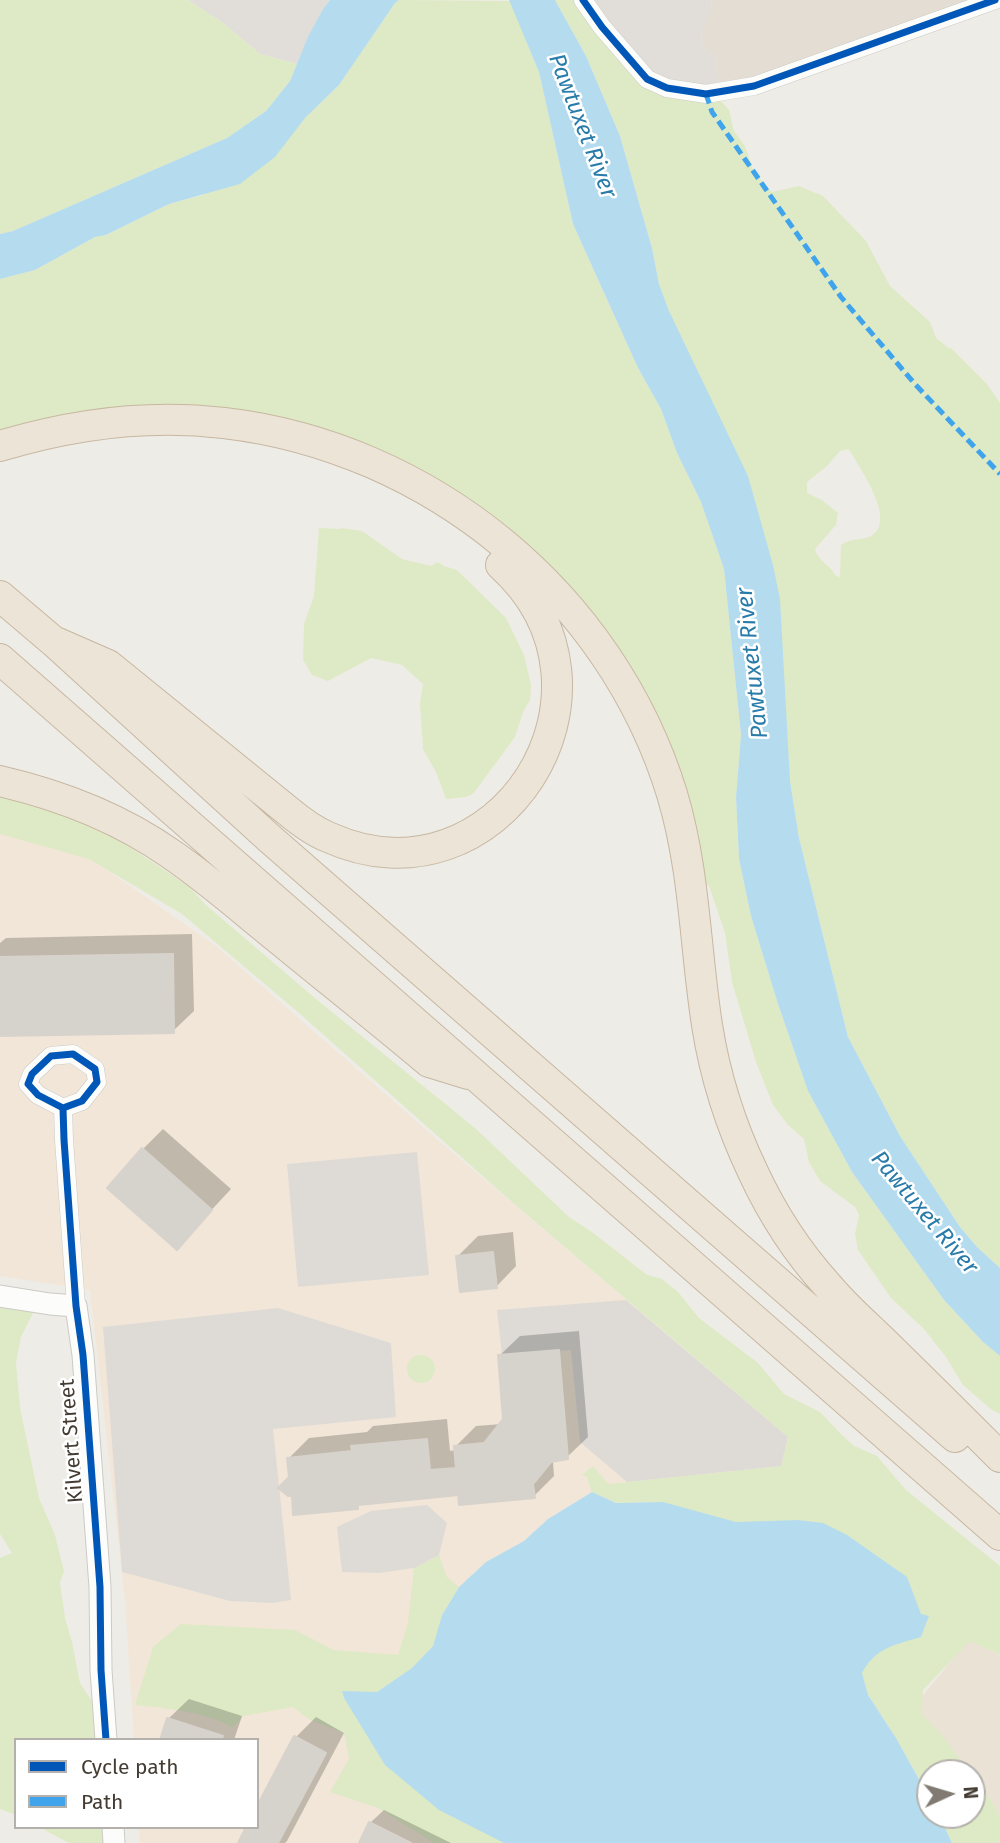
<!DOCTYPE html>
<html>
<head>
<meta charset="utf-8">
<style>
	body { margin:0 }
	#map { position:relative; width:1000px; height:1843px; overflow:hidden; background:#eeece6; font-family:"Fira Sans",sans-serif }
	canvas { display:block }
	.legend { position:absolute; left:14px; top:1738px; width:245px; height:91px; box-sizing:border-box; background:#fff; border:2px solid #b4b1ad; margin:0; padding:9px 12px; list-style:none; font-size:21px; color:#443c33 }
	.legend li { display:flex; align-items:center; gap:14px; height:35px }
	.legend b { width:35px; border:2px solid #b4b1ad }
	.north { position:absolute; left:916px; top:1759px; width:70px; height:70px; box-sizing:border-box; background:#fff; border:2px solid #b4b1ad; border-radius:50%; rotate:86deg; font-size:19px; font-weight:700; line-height:28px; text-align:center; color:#443c33 }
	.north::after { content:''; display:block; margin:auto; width:24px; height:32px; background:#807a72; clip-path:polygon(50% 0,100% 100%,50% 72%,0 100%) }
</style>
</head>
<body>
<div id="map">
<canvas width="1000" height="1843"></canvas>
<ul class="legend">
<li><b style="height:9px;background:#0057b8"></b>Cycle path</li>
<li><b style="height:9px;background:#3fa4eb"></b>Path</li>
</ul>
<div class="north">N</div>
</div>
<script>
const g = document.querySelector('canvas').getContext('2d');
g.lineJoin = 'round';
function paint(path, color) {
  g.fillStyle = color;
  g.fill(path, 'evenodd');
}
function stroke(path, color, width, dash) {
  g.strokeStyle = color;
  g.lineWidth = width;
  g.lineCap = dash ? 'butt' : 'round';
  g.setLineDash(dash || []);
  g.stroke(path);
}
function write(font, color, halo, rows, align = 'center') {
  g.font = font + ' "Fira Sans",sans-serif';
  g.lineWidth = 5;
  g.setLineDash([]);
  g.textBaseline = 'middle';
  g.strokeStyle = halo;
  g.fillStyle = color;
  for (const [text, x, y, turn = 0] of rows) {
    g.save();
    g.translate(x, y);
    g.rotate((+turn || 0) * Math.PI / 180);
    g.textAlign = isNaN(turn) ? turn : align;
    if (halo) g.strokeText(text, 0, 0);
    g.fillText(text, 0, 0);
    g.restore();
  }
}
const residential = new Path2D(`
	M711,0H999L718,91L716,59L703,46L701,36L712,6Z`);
const commercial = new Path2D(`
	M0,828L74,847L216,946L431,1134L788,1437L781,1466L608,1484L592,1492L548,1519L524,1541L486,1562L459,1587L442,1615L504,1843H140L139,1827H257V1740H134L125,1600L90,1290L0,1276Z`);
const industrial = new Path2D(`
	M188,0H330L323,9L297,64L260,54L223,23Z
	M575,0H711L712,6L701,36L703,46L716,59L718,91L663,87Z`);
const education = new Path2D(`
	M972,1635L1000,1656V1843L972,1788V1773H962L915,1705Z`);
const green = new Path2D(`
	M0,0H188L223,23L260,54L297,64L290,81L266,111L227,138L13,231L0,234Z
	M399,0L510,1L539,72L573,224L638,368L661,409L677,453L701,502L724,569L741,735L736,797L739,859L751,916L777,1001L808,1091L852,1172L944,1300L983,1342L1000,1356V1414L992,1410L963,1385L946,1357L924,1329L891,1298L858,1250L855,1234L859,1215L855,1207L820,1181L809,1162L804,1139L788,1125L773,1105L756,1062L732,982L725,933L709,886L703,881L700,860L554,577L303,430L0,437V279L35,270L95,237L107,235L169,204L203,195L208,192L305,118L339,85L395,3Z
	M555,0H575L651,80L714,93L729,110L734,131L745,146L754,172L772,192L799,186L823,196L866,241L890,286L930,322L936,338L950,349L951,348L987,384L1000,403V1268L977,1247L960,1227L900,1136L848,1037L799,838L790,781L669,311L659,284L652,248L620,136L586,56ZM849,449C859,468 898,520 871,536C861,541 852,537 841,545L840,577L836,576C830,565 818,561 815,549L836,525L838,513L822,500L807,493V482L827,466L840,451Z
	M319,528L341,529V528L362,531L402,559L431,566L437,562L444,566L457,570L506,618L524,655L531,685L530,700L523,712L515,737L473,794L466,797L446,799L436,772L423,749L420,703L423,684L402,665L371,658L328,681L312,675L303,660L304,624L314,596Z
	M0,785L103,829L188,886L206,905L316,999L475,1128L569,1217L592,1232L647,1275L662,1279L678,1292L699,1318L758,1363L784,1394L820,1412L842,1435L854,1446L877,1456L906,1490L1000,1566V1655L970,1641L923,1690L922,1714L943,1736L970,1773H930V1799L896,1738L868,1695L663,1502L616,1503L592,1492L587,1477L582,1475L593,1466L608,1484L781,1466L788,1437L513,1203L299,1013L182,914L89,859L0,834Z
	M0,1305L34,1311L21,1337L16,1363L20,1408L39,1498L55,1535L64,1571L60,1583L65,1618L72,1642L80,1683L97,1709L105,1740H16V1815L0,1809V1558L12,1553L0,1534Z
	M407 1369a14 14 0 1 1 28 0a14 14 0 1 1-28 0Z
	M439,1555L447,1577L459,1587L442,1615L433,1646L412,1668L377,1692H342L344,1698L361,1725L504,1843H434L378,1808L330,1792L349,1759L344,1733L310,1720L293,1707L243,1716L233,1728C209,1712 163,1708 135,1705L153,1647L181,1624L295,1630L334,1650L398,1655L408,1623L414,1568Z
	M972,1775L993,1803L1000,1819V1843H952L939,1815H972Z
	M39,1827H110L111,1843H69Z`);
const parking = new Path2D(`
	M417,1152L429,1275L298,1287L287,1164Z
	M626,1300L788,1437L781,1466L627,1482L580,1442L571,1350L502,1355L497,1310Z
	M278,1308L391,1343L396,1417L273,1429L291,1600L272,1603L230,1601L122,1572L103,1327Z
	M427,1505L447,1523L439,1555L414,1568L379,1573L342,1572L337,1527L371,1511Z`);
const water = new Path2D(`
	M330,0H399L395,3L339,85L305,118L275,157L240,184L169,204L106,235L95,237L35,270L0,279V234L13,231L227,138L266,111L290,81L308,37L323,9Z
	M509,0H555L586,56L620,136L652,248L659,284L669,311L748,476L773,565L780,599L790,781L799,838L848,1037L900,1136L960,1227L977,1247L1000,1268V1356L983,1342L944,1300L852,1172L808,1091L777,1001L751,916L739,859L736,797L741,735L724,569L701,502L677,453L661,409L638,368L573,224L539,72Z
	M592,1492L616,1503L663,1502L736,1522L798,1520L823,1523L847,1535L907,1577L921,1614L929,1616L921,1637C895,1645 876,1647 862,1673L868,1695L896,1738L930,1799V1815H939L952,1843H504L439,1810L385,1765L344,1698L342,1691L377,1692L412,1668L433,1646L442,1615L459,1587L486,1562L524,1541L548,1519Z`);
const shadow = new Path2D(`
	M192,934L194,1011L173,1031L0,1034V943L6,938Z
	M163,1129L231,1189L177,1247L143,1149Z
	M513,1232L516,1266L496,1287L458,1256L478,1236Z
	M579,1331L588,1437L567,1457L555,1458L553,1462L554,1476L534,1496L460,1493L362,1503L357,1507L291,1477L289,1458L309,1438L367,1432L373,1426L447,1419L450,1451L456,1450V1446L476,1426L502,1424L505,1420L499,1356L520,1336Z
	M189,1699L242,1716L234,1740H162L168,1719Z
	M316,1717L344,1733L287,1841L285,1843H240L257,1827L296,1737Z
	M384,1810L451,1843H362L370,1823Z`);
const building = new Path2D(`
	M173,954L174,1033L0,1036V957Z
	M142,1148L212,1210L177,1250L107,1188Z
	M493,1252L497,1288L460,1292L456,1256Z
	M559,1350L568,1459L551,1462L533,1484L535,1498L459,1505L454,1446L484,1443L503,1419L498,1355Z
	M427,1439L430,1470L456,1468L459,1495L358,1505V1509L293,1515L292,1496H288L278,1488L289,1477L287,1458L352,1451L351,1446Z
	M167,1718L223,1736L221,1740H160Z
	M294,1736L326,1753L278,1843H238L246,1827H257V1806Z
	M369,1822L411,1843H359Z`);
const minor = new Path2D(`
	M583,0L602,27L647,79L667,88L706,94L754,86L995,0
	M63,1108L38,1095L28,1084L32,1074L51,1056L73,1054L95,1069L97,1082L82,1101L63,1108L64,1140L76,1306`);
const tertiary = new Path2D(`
	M0,1296L50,1304L76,1306L83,1355L100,1587L101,1670L106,1740
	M113,1827L114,1843`);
const motorway = new Path2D(`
	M0,446C73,424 148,414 224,423C430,447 611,595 672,794C695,870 695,948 707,1025C715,1076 731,1126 753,1172C772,1213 797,1252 828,1286C847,1309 870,1328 891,1349C928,1385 964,1421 1000,1457
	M0,596L53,641L269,838L955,1437
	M53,641L108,665L288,811C300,821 313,831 328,837C497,914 640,691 501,565
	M0,659L1000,1535
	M0,781C60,795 120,818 171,854C209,880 244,911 280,940C330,981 380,1021 429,1062L468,1074`);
const quiet = new Path2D(`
	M706,94L712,112L841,297L914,383L1000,474`);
const cycleway = new Path2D(`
	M583,0L602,27L647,79L667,88L706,94L754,86L995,0
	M63,1108L38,1095L28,1084L32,1074L51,1056L73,1054L95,1069L97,1082L82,1101L63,1108L64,1140L76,1306L83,1355L100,1587L101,1670L106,1740`);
const streetNames = [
	["Kilvert Street",72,1441,-94]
];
const waterNames = [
	["Pawtuxet River",582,126,69],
	["Pawtuxet River",753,663,-96],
	["Pawtuxet River",924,1213,50]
];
paint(residential, '#e3ddd3');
paint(commercial, '#f2e6d8');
paint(industrial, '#e1ddd8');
paint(education, '#eae3d5');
paint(green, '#deeac5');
paint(parking, '#dedbd6');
paint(water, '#b5dcee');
paint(shadow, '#0003');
paint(building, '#d6d3cd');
stroke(building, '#d7d3cc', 2);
stroke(minor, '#cccac4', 19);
stroke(tertiary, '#cccac4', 23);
stroke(motorway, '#c7b7a1', 32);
stroke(minor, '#fcfcfb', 18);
stroke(tertiary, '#fcfcfb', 21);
stroke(motorway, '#ebe4d7', 30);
stroke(quiet, '#3fa4eb', 5, [10, 5]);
stroke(cycleway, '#0057b8', 7);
write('21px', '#443c33', '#fff', streetNames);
write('italic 23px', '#297caa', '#fff', waterNames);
</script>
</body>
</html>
